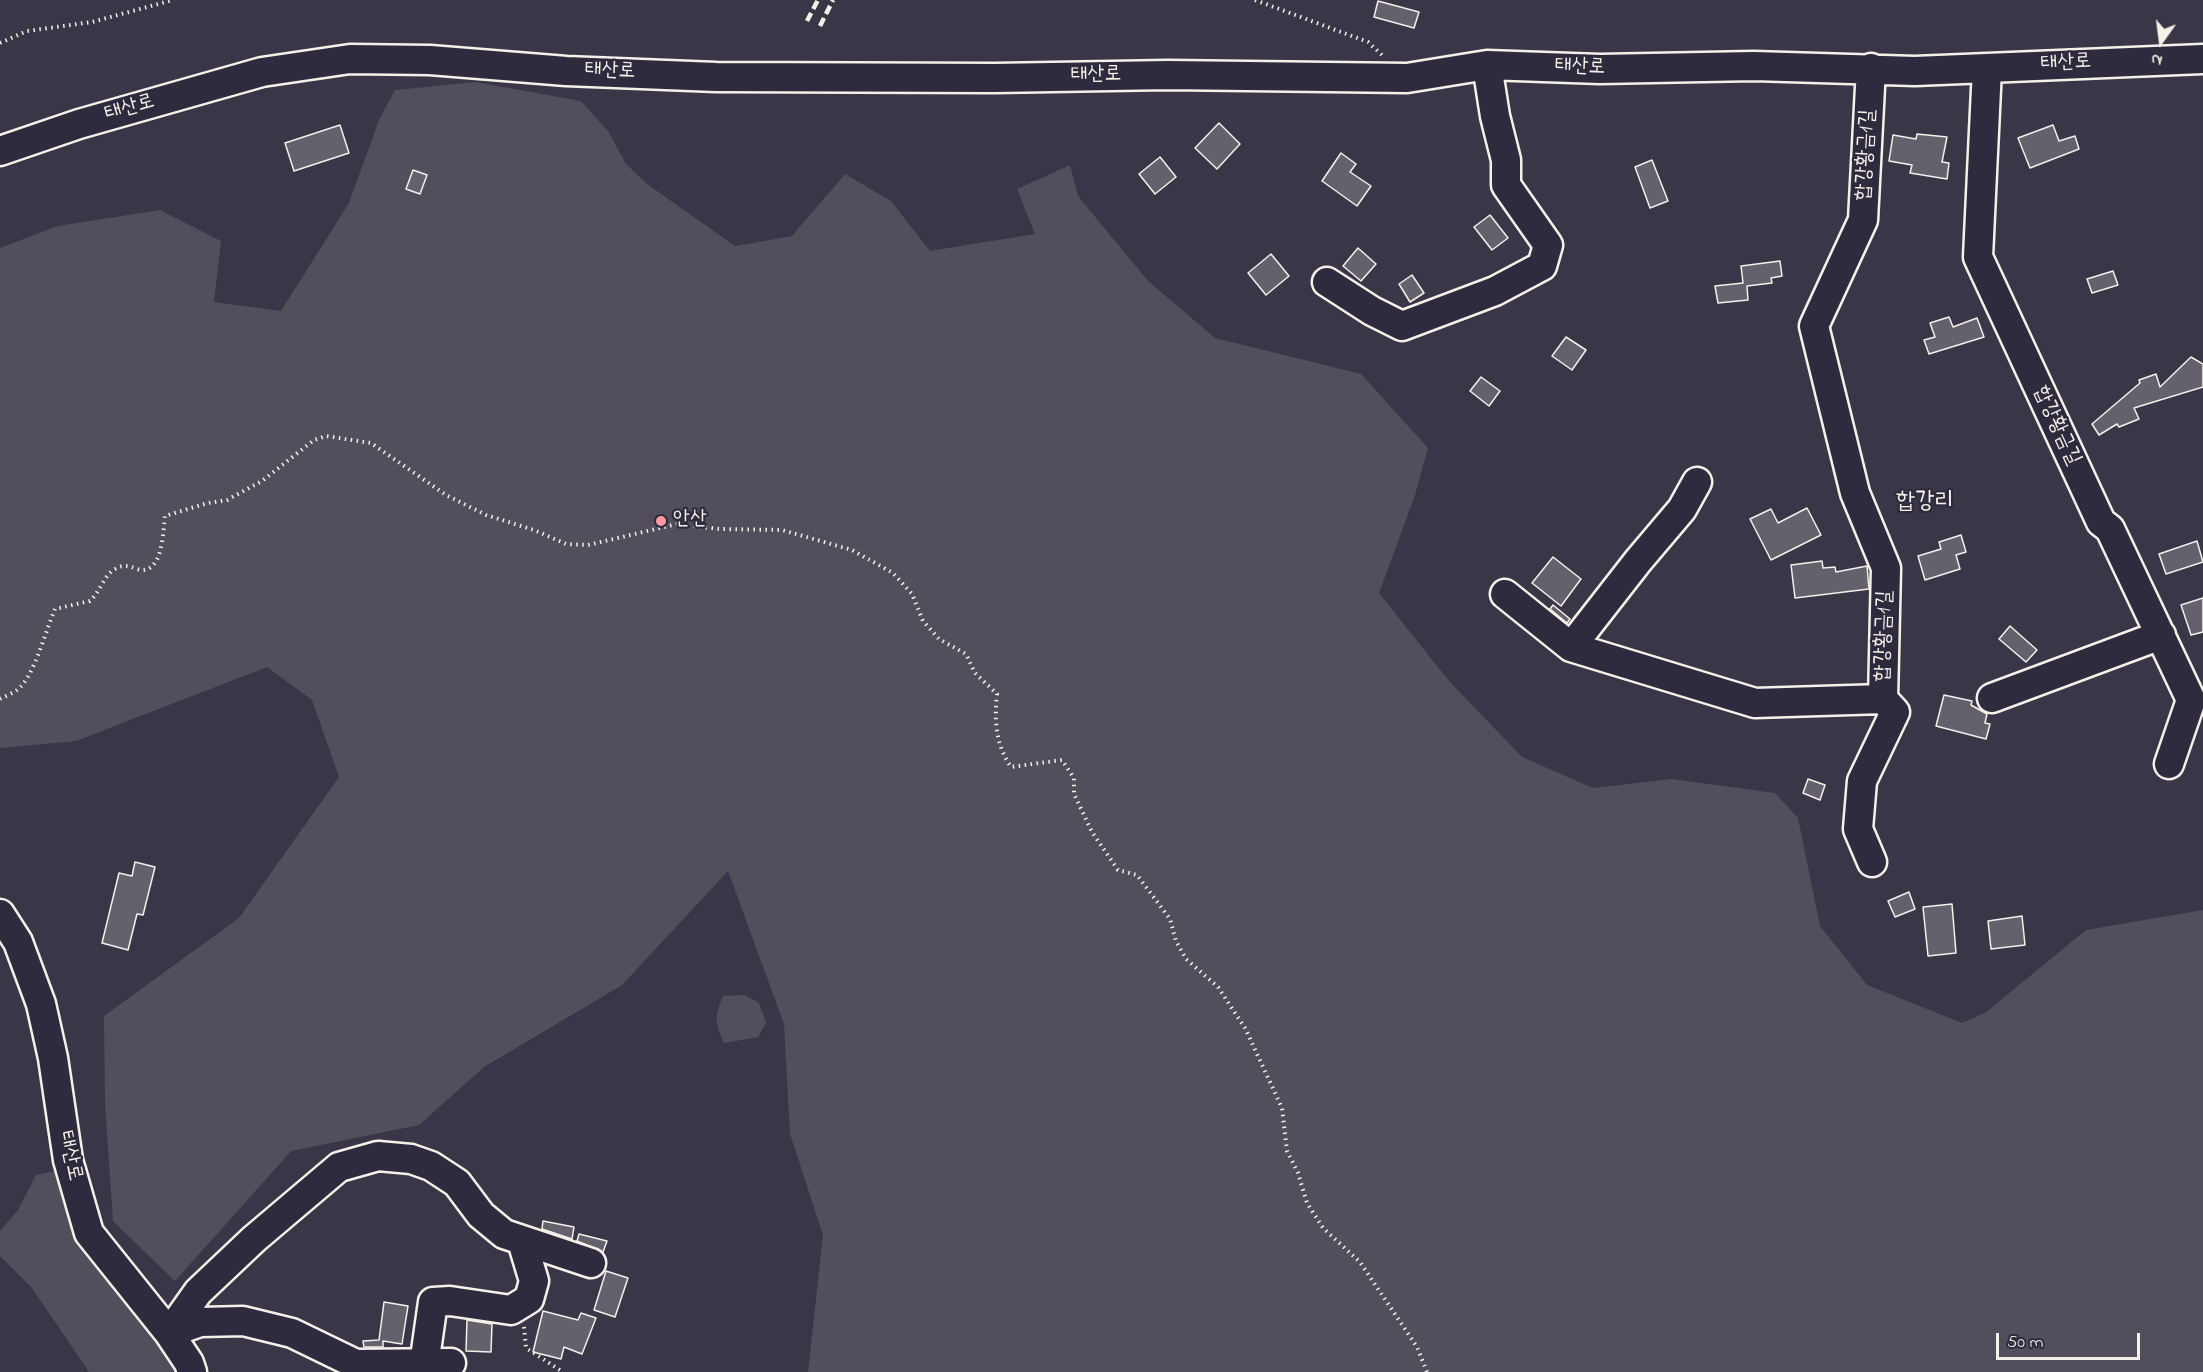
<!DOCTYPE html>
<html>
<head>
<meta charset="utf-8">
<style>
	body { margin:0 }
	#map { position:relative; width:2203px; height:1372px; overflow:hidden; background:#3b3647; font-family:"Indie Flower",sans-serif }
	canvas { display:block }
	.north { position:absolute; left:2131px; top:12px; width:60px; height:60px; -webkit-text-stroke:4px #2f2a3d; paint-order:stroke; rotate:194deg; font-size:16px; font-weight:700; line-height:24px; text-align:center; color:#f4f1e8 }
	.north::after { content:''; display:block; margin:auto; width:21px; height:27px; background:#f4f1e8; clip-path:polygon(50% 0,100% 100%,50% 72%,0 100%) }
	.scale { position:absolute; left:1996px; top:1333px; width:144px; height:27px; box-sizing:border-box; border:3px solid #f4f1e8; border-top:0; padding-left:8px; font-size:18px; line-height:21px; white-space:nowrap; color:#f4f1e8; -webkit-text-stroke:4px #2f2a3d; paint-order:stroke }
</style>
</head>
<body>
<div id="map">
<canvas width="2203" height="1372"></canvas>
<div class="north">N</div>
<div class="scale">50 m</div>
</div>
<script>
const g = document.querySelector('canvas').getContext('2d');
g.lineJoin = 'round';
function paint(path, color) {
  g.fillStyle = color;
  g.fill(path, 'evenodd');
}
function stroke(path, color, width, dash) {
  g.strokeStyle = color;
  g.lineWidth = width;
  g.lineCap = dash ? 'butt' : 'round';
  g.setLineDash(dash || []);
  g.stroke(path);
}
function write(font, color, halo, rows, align = 'center') {
  g.font = font + ' "Indie Flower","Poor Story",sans-serif';
  g.lineWidth = 4.5;
  g.setLineDash([]);
  g.textBaseline = 'middle';
  g.strokeStyle = halo;
  g.fillStyle = color;
  for (const [text, x, y, turn = 0] of rows) {
    g.save();
    g.translate(x, y);
    g.rotate((+turn || 0) * Math.PI / 180);
    g.textAlign = isNaN(turn) ? turn : align;
    if (halo) g.strokeText(text, 0, 0);
    g.fillText(text, 0, 0);
    g.restore();
  }
}
const green = new Path2D(`
	M475,82L581,101L608,131L626,164L647,184L735,246L792,236L845,174L891,201L930,251L1035,234L1017,189L1070,165L1078,196L1148,281L1215,338L1361,374L1428,448L1415,495L1379,593L1449,681L1522,757L1593,788L1672,779L1775,793L1798,818L1820,926L1867,985L1962,1023L1985,1013L2086,930L2203,910V1372H808L823,1235L790,1134L784,1024L728,871L622,985L484,1067L419,1125L291,1151L175,1281L113,1221L105,1104L104,1016L239,918L339,777L312,700L267,667L76,741L0,748V248L58,226L160,210L221,241L214,302L281,311L349,203L379,120L395,90Z
	M744,995L759,1003L766,1023L758,1037L724,1043C715,1024 714,1016 723,996Z
	M60,1170L181,1362L173,1372H89L32,1288L0,1256V1231L18,1210L36,1175Z`);
const building = new Path2D(`
	M1378,1L1419,12L1414,28L1374,17Z
	M1219,123L1240,144L1217,169L1195,148Z
	M340,125L349,153L294,171L285,143Z
	M2053,125L2059,141L2075,136L2079,149L2030,168L2018,138Z
	M1917,134L1947,137L1942,162L1949,163L1947,179L1910,173L1912,165L1889,161L1893,135L1916,139Z
	M1341,153L1356,164L1350,172L1371,186L1357,206L1322,181Z
	M1160,157L1176,177L1155,194L1139,174Z
	M1652,160L1668,201L1650,208L1635,167Z
	M413,170L427,175L420,194L406,189Z
	M1490,215L1508,238L1492,250L1474,227Z
	M1358,248L1376,264L1361,281L1343,266Z
	M1271,254L1289,276L1266,295L1248,273Z
	M1780,261L1782,276L1771,278L1772,283L1747,286L1748,300L1718,303L1715,286L1743,283L1741,266Z
	M2113,271L2118,285L2092,293L2087,279Z
	M1412,275L1424,293L1410,302L1399,284Z
	M1949,317L1953,327L1977,318L1984,337L1929,354L1924,340L1935,337L1930,323Z
	M1566,337L1586,350L1572,370L1552,356Z
	M2191,357L2203,364V387L2134,408L2139,419L2119,427L2117,424L2099,435L2092,424L2140,383L2139,380L2156,374L2160,387Z
	M1481,377L1500,391L1489,406L1470,391Z
	M1807,508L1821,535L1771,560L1750,519L1771,509L1778,523Z
	M1961,535L1966,552L1956,555L1960,569L1925,580L1918,556L1941,549L1939,542Z
	M2197,541L2203,562L2166,574L2159,554Z
	M1553,557L1581,579L1561,606L1532,583Z
	M1822,561L1823,568L1835,567L1836,572L1867,566L1869,589L1795,598L1791,565Z
	M2203,598V632L2191,635L2181,605Z
	M1553,605L1570,619L1567,623L1550,609Z
	M2010,626L2037,650L2026,662L1999,639Z
	M1944,695L1972,701L1971,705L1987,714L1985,723L1990,724L1986,739L1936,726Z
	M1808,779L1825,785L1820,800L1803,793Z
	M135,862L155,867L143,915L137,914L128,950L102,943L119,873L132,876Z
	M1909,892L1915,909L1895,917L1888,901Z
	M1952,904L1956,953L1928,956L1923,907Z
	M2022,916L2025,945L1991,949L1988,921Z
	M543,1221L574,1227L572,1239L542,1229Z
	M579,1234L607,1241L603,1252L577,1241Z
	M606,1271L628,1278L615,1317L594,1310Z
	M384,1302L408,1306L402,1344L383,1341V1347H364L363,1341L379,1340Z
	M543,1311L578,1320L581,1313L596,1318L582,1354L564,1347L561,1359L533,1352Z
	M467,1320L492,1324L491,1352L466,1351Z`);
const path = new Path2D(`
	M1255,0L1368,42L1382,55
	M0,43L27,31L92,22L173,0
	M0,699C5,696 12,694 17,690C34,678 46,629 55,609L90,601C100,592 104,575 115,569C123,564 129,566 137,569C163,577 163,531 165,516L208,503L227,500L262,481L314,440L326,436L371,443L446,495L486,515L534,530L566,544L588,545L677,524L719,529L782,530L852,550L893,573L912,594L923,621L939,639L966,654L975,673L997,694C994,721 996,745 1011,767L1062,760L1074,778V794L1092,832L1118,870L1137,875L1170,919L1176,941L1186,959L1218,987L1245,1028L1282,1108L1287,1151L1298,1173L1307,1203L1323,1228L1360,1262L1417,1347L1427,1372
	M524,1327L526,1348L563,1372`);
const minor = new Path2D(`
	M1987,68L1978,257L2101,522L2110,529L2191,700L2169,764
	M0,151L79,124L262,72L350,59L430,60L566,71L716,77L995,78L1168,75L1407,78L1487,65L1600,69L1754,66L1915,71L2203,59
	M1327,282L1372,311L1402,326L1495,291L1542,266L1548,245L1506,185V160L1495,116L1487,65
	M1697,482L1682,509L1638,561L1571,647L1755,703L1883,699L1886,568L1855,493L1814,326L1863,220L1871,68
	M1505,594L1571,647
	M1992,698L2161,635
	M1872,862L1858,829L1862,781L1895,712L1883,699
	M0,914L18,942L41,1004L53,1058L68,1160L89,1233L169,1333L189,1363L192,1372
	M451,1363L356,1364L292,1333L243,1321L200,1322L169,1333L198,1292L254,1239L339,1167L378,1156L411,1159L431,1166L457,1183L481,1215L504,1234L591,1263
	M424,1365L433,1302L450,1301L511,1310L529,1299L534,1281L522,1241`);
const rail = new Path2D(`
	M807,21L818,0
	M820,26L833,0`);
const markers = [
	[661,521,6,"#ff9aa2"]
];
const streetNames = [
	["태산로",2066,64,-3],
	["태산로",1580,68,2],
	["태산로",610,72,2],
	["태산로",1096,76,-1],
	["태산로",130,109,-16],
	["합강황금1길",1867,155,-87],
	["합강황금길",2056,426,65],
	["합강황금1길",1885,636,-88],
	["태산로",69,1156,78]
];
const poiNames = [
	["안산",673,521]
];
const quarterNames = [
	["합강리",1925,503]
];
paint(green, '#534e5c');
paint(building, '#65616c');
stroke(building, '#f4f1e8', 1.5);
stroke(minor, '#f4f1e8', 33);
stroke(path, '#f4f1e8', 4, [1.5, 4.5]);
stroke(minor, '#2f2a3d', 28);
stroke(rail, '#f4f1e8', 4.5, [9, 4.5]);
for (const [x, y, r, color] of markers) {
  const dot = new Path2D();
  dot.arc(x, y, r, 0, 2 * Math.PI);
  g.fillStyle = color;
  g.fill(dot);
  stroke(dot, '#2f2a3d', 2);
}
write('21px', '#f4f1e8', '#2f2a3d', streetNames);
write('21px', '#f4f1e8', '#2f2a3d', poiNames, 'left');
write('24px', '#f4f1e8', '#2f2a3d', quarterNames);
</script>
</body>
</html>
